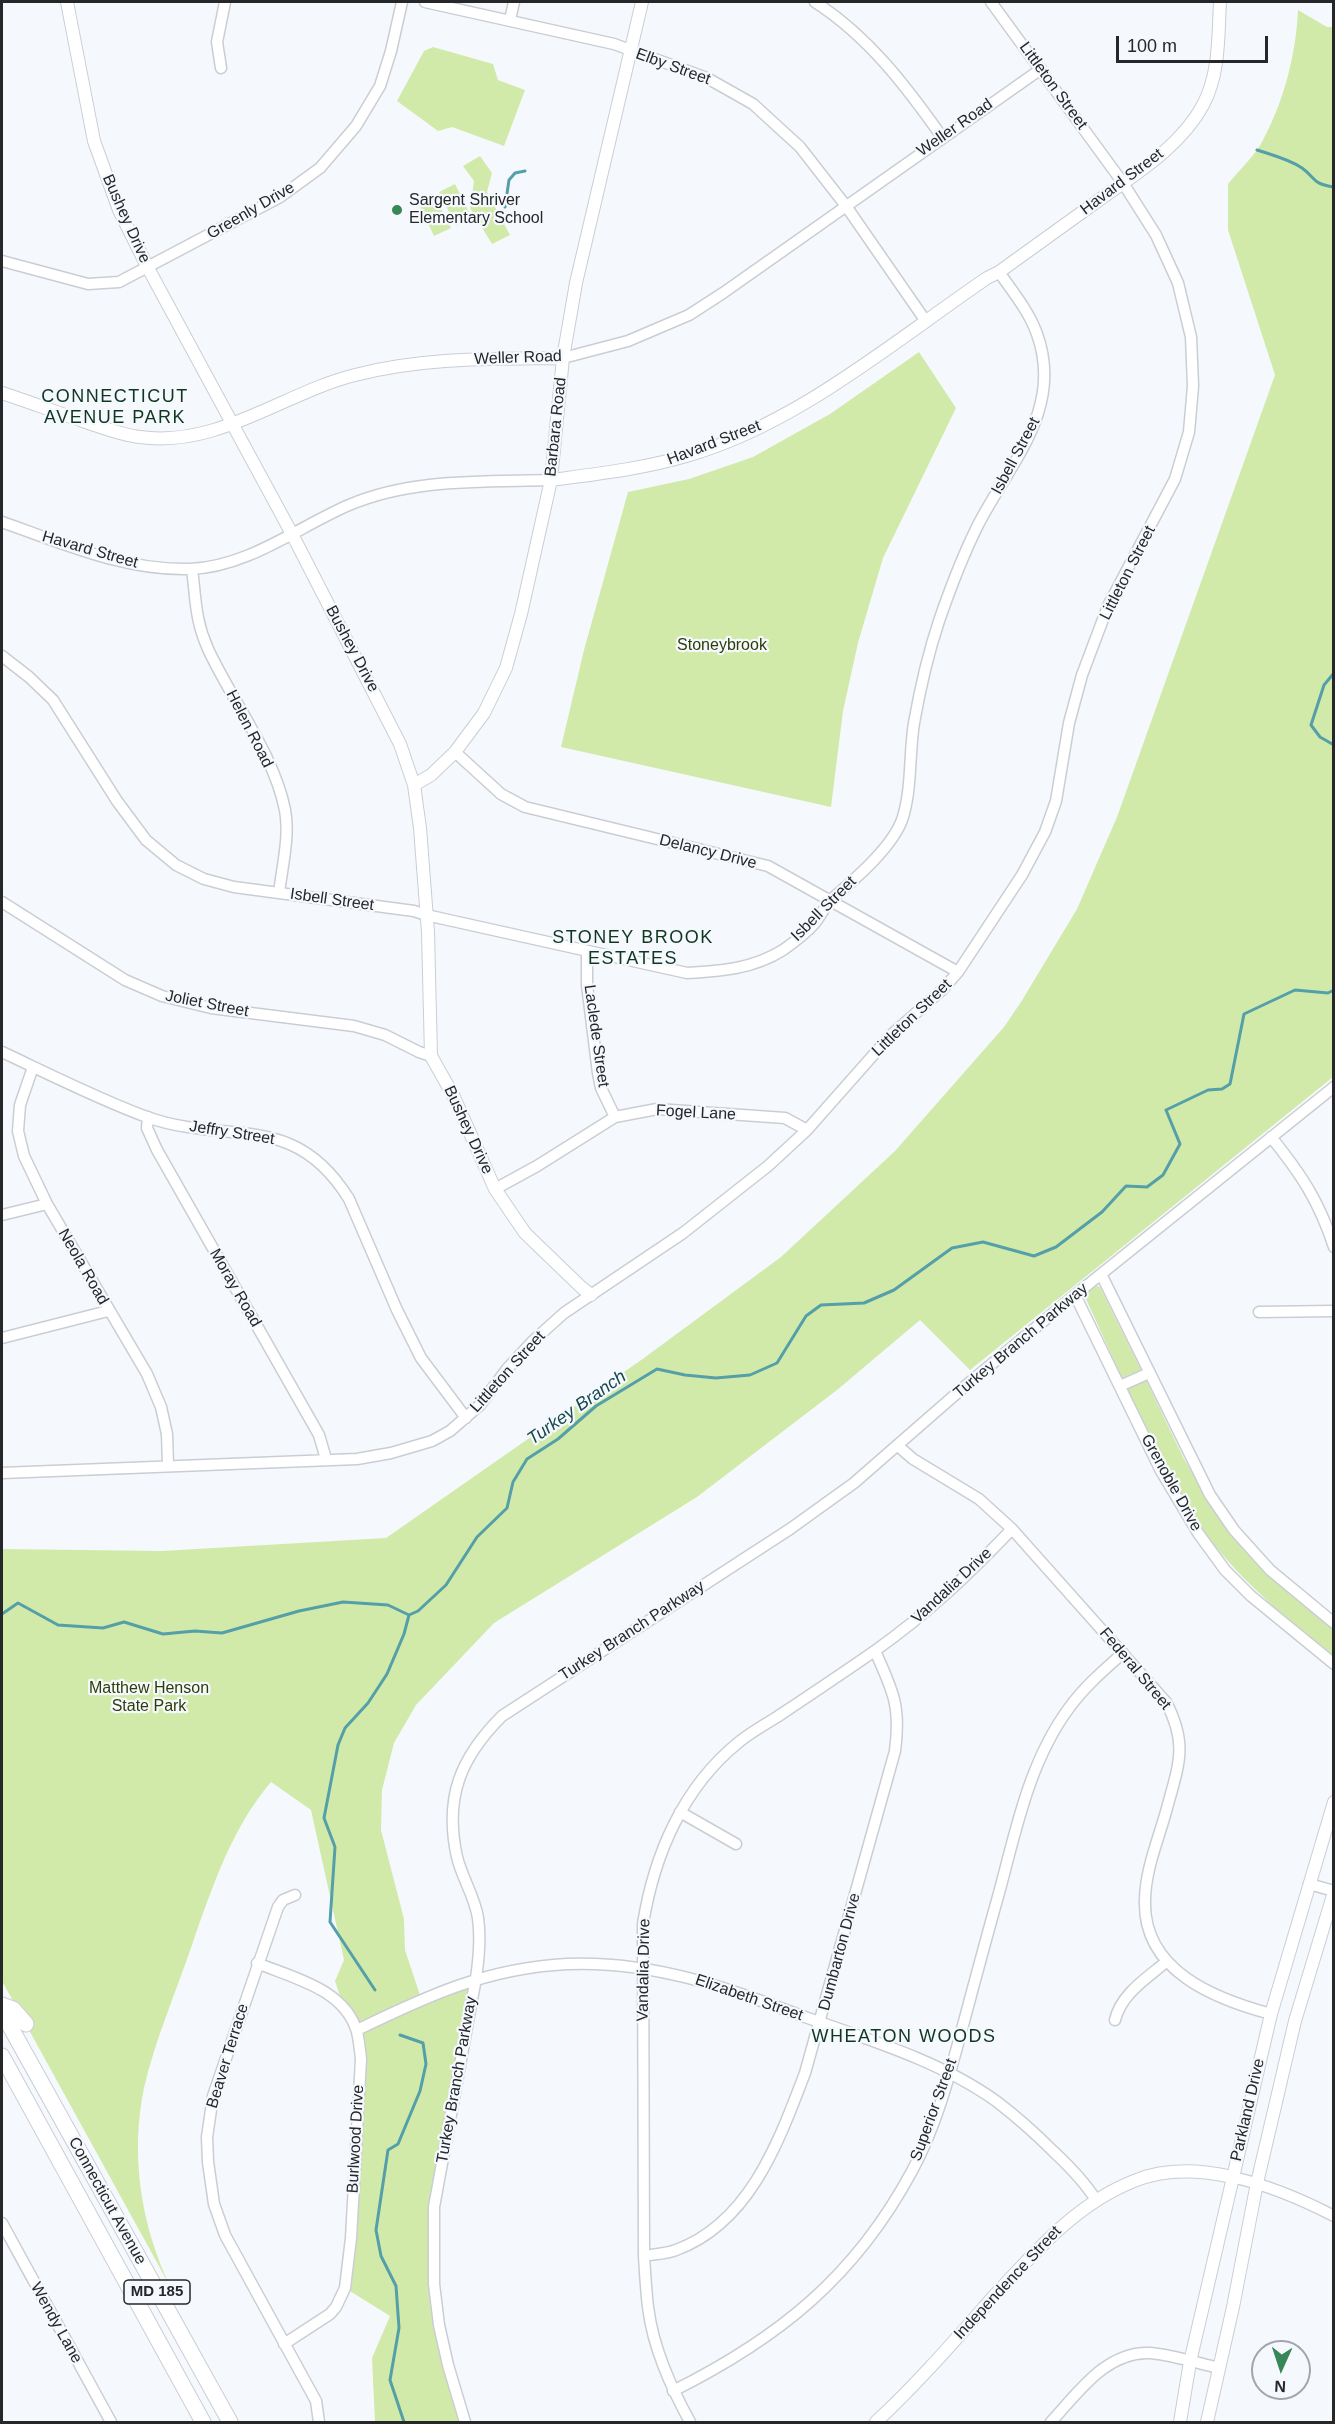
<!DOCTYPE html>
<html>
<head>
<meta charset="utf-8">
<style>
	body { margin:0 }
	#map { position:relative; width:1335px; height:2424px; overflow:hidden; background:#f5f9fe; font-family:Arial,sans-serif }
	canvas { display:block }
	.frame { position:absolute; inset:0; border:3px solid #252729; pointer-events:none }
	.north { position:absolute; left:1251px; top:2340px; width:60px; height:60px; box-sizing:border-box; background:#f5f9fe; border:2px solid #a2a5a9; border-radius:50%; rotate:183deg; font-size:16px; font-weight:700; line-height:24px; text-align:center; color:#252729 }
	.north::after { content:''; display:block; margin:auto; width:21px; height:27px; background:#388757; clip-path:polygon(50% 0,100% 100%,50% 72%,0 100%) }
	.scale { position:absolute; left:1116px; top:36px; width:152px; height:27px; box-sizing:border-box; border:3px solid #252729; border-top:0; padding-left:8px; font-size:18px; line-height:21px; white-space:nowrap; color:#252729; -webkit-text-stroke:4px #f5f9fe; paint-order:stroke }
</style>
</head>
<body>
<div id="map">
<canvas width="1335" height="2424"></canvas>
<div class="frame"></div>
<div class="north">N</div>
<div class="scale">100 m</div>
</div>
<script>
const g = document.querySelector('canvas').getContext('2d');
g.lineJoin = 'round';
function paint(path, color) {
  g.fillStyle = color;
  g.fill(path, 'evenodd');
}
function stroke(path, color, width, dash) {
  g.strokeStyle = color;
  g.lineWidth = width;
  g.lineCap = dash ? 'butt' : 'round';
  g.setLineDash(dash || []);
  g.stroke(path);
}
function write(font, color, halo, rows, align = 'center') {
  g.font = font + ' Arial,sans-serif';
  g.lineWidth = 4.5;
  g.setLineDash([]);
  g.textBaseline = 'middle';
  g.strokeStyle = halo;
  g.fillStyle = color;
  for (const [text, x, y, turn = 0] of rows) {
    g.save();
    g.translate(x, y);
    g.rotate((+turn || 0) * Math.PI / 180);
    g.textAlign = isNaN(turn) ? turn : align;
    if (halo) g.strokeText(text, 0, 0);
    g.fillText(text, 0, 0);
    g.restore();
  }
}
const green = new Path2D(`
	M1298,10L1327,27H1333V1077L970,1370L920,1320L837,1390L697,1497L494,1623L416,1705L394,1743L382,1790L381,1830L404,1919L405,1950L421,1998L476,1978L434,2207V2284L465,2422H375L372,2358L390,2316L345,2288L361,2059L335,1981L344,1960L311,1810L271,1782C231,1829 212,1888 192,1945C176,1992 155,2040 144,2088C130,2156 141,2226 171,2288L2,1981V1549L162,1551L386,1538L644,1358L781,1257L895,1151L1004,1027L1021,1002L1077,909L1117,817L1275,375L1228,230V184C1239,170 1255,156 1263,140C1284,101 1296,54 1298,10Z
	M433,47L493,64L498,80L525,90L504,146L452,127L438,131L397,101L424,51Z
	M480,156L492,173L487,192L510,235L492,244L470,208L474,181L463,166Z
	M455,184L472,218L456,226L439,192Z
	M434,194L451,228L434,236L418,202Z
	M919,352L956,408L883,558L858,643L843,711L831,807L561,747L584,650L628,492L689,479L753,457L830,414Z
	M1097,1286L1100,1287L1141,1370L1122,1378L1085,1297L1086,1291Z
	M1146,1380L1183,1457L1211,1505L1333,1628V1656C1273,1608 1213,1557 1175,1488C1157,1456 1143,1421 1127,1389Z`);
const stream = new Path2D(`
	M1257,150C1272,155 1289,159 1302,168C1317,179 1312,184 1334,187
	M505,207L509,180L515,173L525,171
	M1334,673L1324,685L1311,725L1320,737L1334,745
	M2,1614L18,1603L58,1625L103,1628L124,1622L163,1634L195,1631L222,1633L299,1611L343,1602L388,1605L409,1615L418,1611L446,1585L477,1537L507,1508L513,1482L527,1459L558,1439L596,1406L657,1369L685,1375L716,1378L750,1375L777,1363L806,1316L821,1305L864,1303L894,1290L952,1248L983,1242L1034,1256L1056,1247L1102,1212L1126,1186L1147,1187L1163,1175L1180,1144L1166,1110L1208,1090L1222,1089L1230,1084L1244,1014L1295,990L1328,993L1334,990
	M375,1990L330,1922L335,1847L324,1818L338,1745L345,1728L368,1703L387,1674L404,1634L409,1615
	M400,2035L423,2043L426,2064L420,2091L398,2144L388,2150L376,2230L381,2256L396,2286L399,2328L390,2380L404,2422`);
const minor = new Path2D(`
	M425,2L614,44L707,78L753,104L800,147L846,206L925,320
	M815,2C868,36 906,86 942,137
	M510,20L514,2
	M221,68L217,42L225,2
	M2,261L88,284L119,282L280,197L320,168L356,126L380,86L391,51L402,2
	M563,358L628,341L689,315L723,293L1041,69
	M2,522C62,543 125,571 190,569C248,567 298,527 349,505C412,478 484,482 551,480
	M192,569C196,600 195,620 208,649C232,701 274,754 285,810C290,836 282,867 279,893
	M2,656L29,677L53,700L117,801L146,840L176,865L204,879L234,887L414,911L426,915L687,973C721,971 753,969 783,950C793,943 806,933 814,924C821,916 825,905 833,898C855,879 894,846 903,817C912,787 909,754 914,723C920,689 928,654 939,621C950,589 963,555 978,525C1010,463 1064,409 1037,334C1029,311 1012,291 999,272
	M455,752L501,794L525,807L768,866L958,972
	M2,902L125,980L162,996L211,1008L354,1026L385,1035L419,1052L431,1056
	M587,952V985L598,1073L601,1088L615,1117
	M2,1052C49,1074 98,1099 147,1117C228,1146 293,1109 349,1199L397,1310L421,1358L466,1418
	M33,1067L20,1105L18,1131L24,1156L47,1204L147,1374L161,1407L167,1434L168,1465
	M148,1117L147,1128L157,1150L319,1435L326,1459
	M1271,1137C1301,1174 1319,1201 1334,1247
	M495,1189L537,1166L615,1117L657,1109L785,1118L807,1130
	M2,1215L47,1204
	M1101,1274L1210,1495L1234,1530L1270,1570L1334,1623
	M1075,1295L1161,1471L1198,1533L1225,1570L1251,1596L1334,1664
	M1259,1312L1334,1311
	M2,1338L108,1311
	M1120,1386L1149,1373
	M898,1446L913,1459L979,1499L1012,1529L1166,1702C1188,1744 1179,1764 1167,1808C1159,1838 1145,1870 1145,1901C1143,1971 1215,1999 1271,2014
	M2,1473L357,1459L391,1453L432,1441L450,1431L480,1405L507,1369L534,1340L564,1313L683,1233L768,1166L807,1130L891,1035L942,990L958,972L1022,875L1045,832L1056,801L1069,723L1082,675L1108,606L1175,479L1189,432L1193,386L1191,337L1178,283L1156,235L1123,183L991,2
	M680,1812L736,1844
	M1309,1884L1334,1891
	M295,1895L283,1900L278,1907L213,2096L207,2137L208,2162L214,2204L225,2235L316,2401L319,2422
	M257,1963C293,1978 345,1989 357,2032C359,2040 360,2050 361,2059L351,2238L345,2288L336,2307L330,2314L284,2344
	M1115,2020C1121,1994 1147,1978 1166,1962
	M357,2030C427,1996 487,1968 567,1964C652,1960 727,1988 805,2017C870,2040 940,2061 996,2101C1017,2117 1036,2134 1054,2152C1070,2167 1084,2181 1096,2200
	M1232,2177C1268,2185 1301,2199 1334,2216
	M2,2223L111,2422
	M644,2256C654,2254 666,2254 676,2250C750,2223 779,2141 805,2073L895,1751C901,1706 893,1691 875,1651
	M673,2391C779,2338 855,2277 912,2171C936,2127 949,2077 962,2029C974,1984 986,1939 999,1893C1016,1830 1029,1762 1069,1708C1084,1687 1104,1670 1123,1653
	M465,2422L448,2365L439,2325L434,2284V2207L476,1978C479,1958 481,1939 478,1918C475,1897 462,1878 457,1857C444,1798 460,1758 502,1716L790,1529L854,1483L964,1387L1075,1295L1334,1087
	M690,2422C671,2387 653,2348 648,2307C646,2290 645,2273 644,2256L643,1924C654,1855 683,1787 739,1742C750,1733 764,1725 777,1717C810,1695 843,1673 876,1650C928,1613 967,1576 1012,1529
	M1051,2422C1078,2393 1106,2351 1150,2353C1173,2355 1197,2363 1219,2368`);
const tertiary = new Path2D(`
	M67,2L94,141L119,210L148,268L292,534L400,744L414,785L420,828L428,932L431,1056L453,1095L495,1189L525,1233L581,1287L591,1295
	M2,393C29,402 56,412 83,421C101,427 121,435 140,437C218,448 283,393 355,375C423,357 494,359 563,358
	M551,480C596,474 642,469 686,456C796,425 893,342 987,278L999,272C1032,248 1066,224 1099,200C1137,173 1181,146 1203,105C1220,73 1218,36 1220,2
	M414,785L431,775L455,752L484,713L506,668L521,614L551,480L563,358L576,283L642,2
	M876,2422C918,2383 956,2339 994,2296C1036,2251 1076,2204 1134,2181C1165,2168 1201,2170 1232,2177
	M1180,2422L1190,2362L1271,2014L1334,1802
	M1207,2422L1233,2307L1257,2183L1295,2021L1334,1892`);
const primary = new Path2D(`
	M2,2005L13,2009L26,2024
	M2,2012L230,2422
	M2,2056L203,2422`);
const markers = [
	[397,210,6,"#388757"]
];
const shields = [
	[157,2292,66]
];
const shieldNames = [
	["MD 185",157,2292]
];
const streetNames = [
	["Elby Street",673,67,20],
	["Littleton Street",1053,86,54],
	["Weller Road",955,128,-35],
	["Havard Street",1122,182,-37],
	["Greenly Drive",251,211,-30],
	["Bushey Drive",126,219,66],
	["Weller Road",518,358,-2],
	["Barbara Road",556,427,-84],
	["Havard Street",714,443,-21],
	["Isbell Street",1016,456,-62],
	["Havard Street",90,550,16],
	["Littleton Street",1128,573,-63],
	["Bushey Drive",352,649,62],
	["Helen Road",249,729,63],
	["Delancy Drive",708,852,14],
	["Isbell Street",332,900,8],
	["Isbell Street",824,909,-45],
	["Joliet Street",207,1004,11],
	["Littleton Street",912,1018,-44],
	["Laclede Street",596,1036,82],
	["Fogel Lane",696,1113,3],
	["Bushey Drive",468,1130,65],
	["Jeffry Street",232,1133,9],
	["Neola Road",83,1267,60],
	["Moray Road",235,1288,60],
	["Turkey Branch Parkway",1021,1341,-40],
	["Littleton Street",508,1372,-48],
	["Grenoble Drive",1171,1483,61],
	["Vandalia Drive",952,1586,-43],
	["Turkey Branch Parkway",632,1631,-33],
	["Federal Street",1135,1669,50],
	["Dumbarton Drive",840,1952,-75],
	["Vandalia Drive",644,1970,-89],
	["Elizabeth Street",749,1998,19],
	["Beaver Terrace",228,2056,-73],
	["Turkey Branch Parkway",457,2080,-80],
	["Superior Street",934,2110,-70],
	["Parkland Drive",1248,2110,-77],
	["Burlwood Drive",356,2139,-87],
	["Connecticut Avenue",107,2201,61],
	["Independence Street",1008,2283,-47],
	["Wendy Lane",56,2323,61]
];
const poiNames = [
	["Sargent Shriver",409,201],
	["Elementary School",409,219]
];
const parkNames = [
	["Stoneybrook",722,646],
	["Matthew Henson",149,1689],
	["State Park",149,1707]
];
const neighbourhoodNames = [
	["CONNECTICUT",115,397],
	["AVENUE PARK",115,418],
	["STONEY BROOK",633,938],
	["ESTATES",633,959],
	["WHEATON WOODS",904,2037]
];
const waterNames = [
	["Turkey Branch",577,1408,-35]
];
paint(green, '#d2eaa9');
stroke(stream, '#549fa8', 3);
stroke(minor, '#caced4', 13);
stroke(tertiary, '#caced4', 14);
stroke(primary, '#caced4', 17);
stroke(minor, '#fff', 10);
stroke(tertiary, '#fff', 12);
stroke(primary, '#fff', 15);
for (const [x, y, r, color] of markers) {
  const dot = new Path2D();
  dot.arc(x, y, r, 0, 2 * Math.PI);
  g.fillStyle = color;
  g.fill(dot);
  stroke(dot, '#f5f9fe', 2);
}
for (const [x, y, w] of shields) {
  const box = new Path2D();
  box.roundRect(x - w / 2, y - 12, w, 24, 4.5);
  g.fillStyle = '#f5f9fe';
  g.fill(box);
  stroke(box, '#252729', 1.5);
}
write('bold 15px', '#252729', null, shieldNames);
write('16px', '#252729', '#f5f9fe', streetNames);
write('16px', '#252729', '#f5f9fe', poiNames, 'left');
write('16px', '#2e3d07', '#f5f9fe', parkNames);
g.letterSpacing = '1.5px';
write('18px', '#103620', '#f5f9fe', neighbourhoodNames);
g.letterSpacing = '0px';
write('italic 18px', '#18484d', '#f5f9fe', waterNames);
</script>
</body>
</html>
